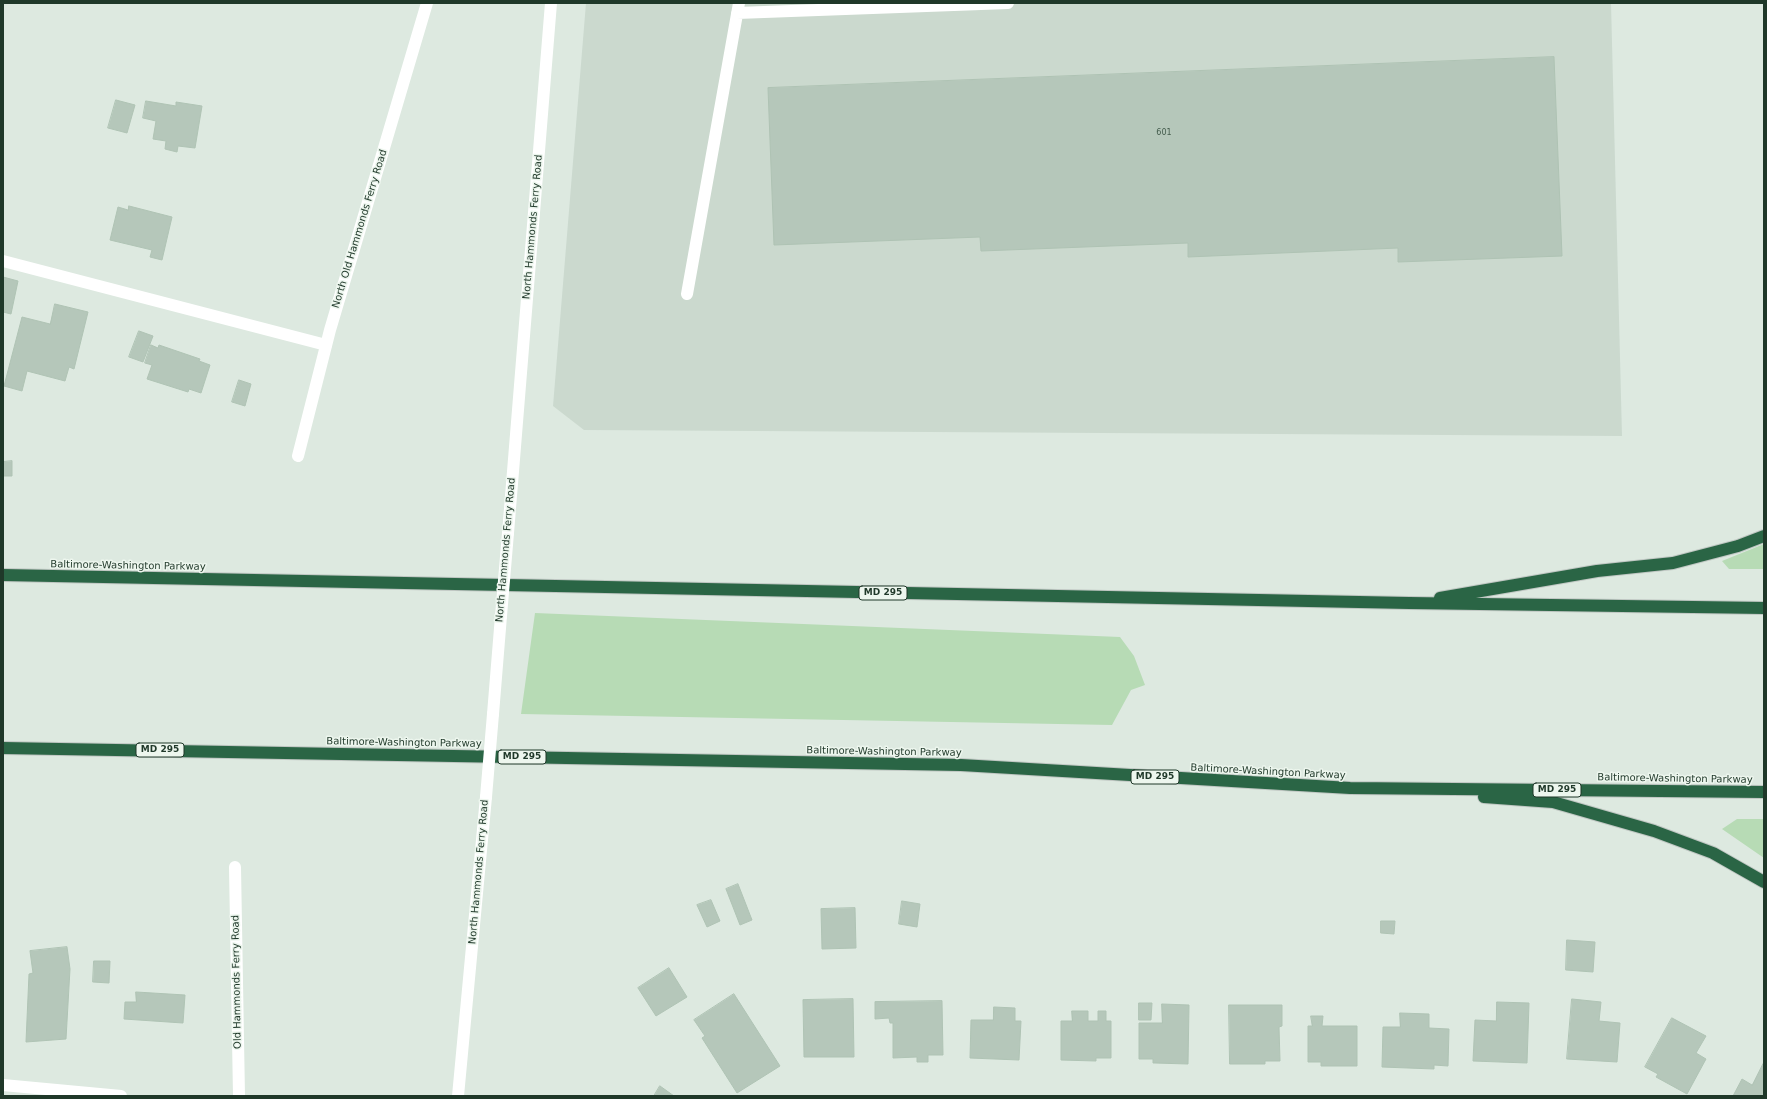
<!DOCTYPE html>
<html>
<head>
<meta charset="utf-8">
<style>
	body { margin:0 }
	#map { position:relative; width:1767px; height:1099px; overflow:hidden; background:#dde9e0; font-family:"DejaVu Sans",sans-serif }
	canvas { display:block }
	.frame { position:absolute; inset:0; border:4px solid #1f3829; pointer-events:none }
</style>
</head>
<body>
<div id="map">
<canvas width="1767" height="1099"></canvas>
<div class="frame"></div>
</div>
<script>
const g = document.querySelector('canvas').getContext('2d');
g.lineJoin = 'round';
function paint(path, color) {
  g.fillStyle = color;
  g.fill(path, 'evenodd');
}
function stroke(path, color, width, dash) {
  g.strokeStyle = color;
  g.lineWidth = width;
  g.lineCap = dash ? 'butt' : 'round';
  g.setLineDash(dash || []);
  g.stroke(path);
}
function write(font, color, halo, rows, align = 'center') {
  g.font = font + ' "DejaVu Sans",sans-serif';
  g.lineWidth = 3;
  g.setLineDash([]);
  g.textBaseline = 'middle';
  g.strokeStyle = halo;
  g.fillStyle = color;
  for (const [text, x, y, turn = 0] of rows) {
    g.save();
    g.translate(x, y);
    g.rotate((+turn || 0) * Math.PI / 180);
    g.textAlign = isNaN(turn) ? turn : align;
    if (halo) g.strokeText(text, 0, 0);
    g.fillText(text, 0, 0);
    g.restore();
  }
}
const built = new Path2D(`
	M586,3H1611L1622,436L584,430L553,406Z`);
const green = new Path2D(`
	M1764,544V569H1729L1722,561Z
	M535,613L1120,637L1134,656L1145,685L1131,690L1112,725L521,714Z
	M1737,819H1764V858L1722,829Z`);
const building = new Path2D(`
	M1554,57L1562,256L1398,262V248L1188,257V243L981,251L980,237L774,245L768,88Z
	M116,100L135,105L127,133L108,128Z
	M146,101L176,106V102L202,106L195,148L178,146L177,152L165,149L166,141L153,139L156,121L143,118Z
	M129,206L172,217L162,260L150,257L152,250L110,240L118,207L128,210Z
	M3,277L18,281L11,314L3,312Z
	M55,304L88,312L74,369L69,367L65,381L27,371L22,391L4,386L22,317L50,324Z
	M139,331L153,336L143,362L129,357Z
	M151,345L158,348L159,345L200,359L199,361L210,365L201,393L189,389L188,392L147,379L152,365L145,363Z
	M239,380L251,384L245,406L232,402Z
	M12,461V476H3V462Z
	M738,884L752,920L740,925L726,889Z
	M711,900L720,921L707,927L697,905Z
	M902,901L920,904L917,927L899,924Z
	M855,908L856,948L822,949L821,909Z
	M1381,921H1395L1394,934L1381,933Z
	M1567,940L1595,942L1593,972L1566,970Z
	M67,947L70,969L66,1039L26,1042L29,974L33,973L30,951Z
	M94,961H110L109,983L93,982Z
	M669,968L687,997L656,1016L638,988Z
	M136,992L185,995L183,1023L124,1019L125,1002H136Z
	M734,994L780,1066L737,1093L702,1038L705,1036L694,1020Z
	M853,999L854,1057H804L803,1000Z
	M1572,999L1601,1002L1599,1021L1620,1023L1617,1062L1567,1059Z
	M942,1001L943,1055H928V1062H917V1057L893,1058V1023H890L889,1018L875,1019V1002Z
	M1497,1002L1529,1003L1527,1063L1473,1061L1475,1020L1496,1021Z
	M1139,1003H1152L1151,1020H1139Z
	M1162,1004L1189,1005L1188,1064L1155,1063H1153V1059H1139V1023H1162Z
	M1229,1005H1282V1026L1279,1027L1280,1061H1265V1064H1230Z
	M994,1007L1015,1008V1021H1021L1019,1060L970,1058L971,1020H993Z
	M1072,1011H1088V1021H1098V1011H1106V1021H1111V1058H1096V1061L1061,1060V1021H1072Z
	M1400,1013L1429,1014V1028L1449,1029L1448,1066L1434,1065V1069L1382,1067L1383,1027H1400Z
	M1311,1016H1323L1322,1026H1357V1066H1321V1062H1308V1026H1312Z
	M1672,1018L1706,1036L1696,1053L1706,1059L1687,1094L1656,1077L1658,1074L1645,1067Z
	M1763,1064L1764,1096H1733L1742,1079L1752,1085Z
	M660,1086L674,1096H654Z`);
const service = new Path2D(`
	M737,13L1008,3
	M3,261L326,345
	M687,294L739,3`);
const minor = new Path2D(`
	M298,456L330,330L427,3
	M235,867L239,1096
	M3,1085L121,1096`);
const tertiary = new Path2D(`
	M508,533L551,3
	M493,714L501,616
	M458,1096L486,797`);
const motorway = new Path2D(`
	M3,575L1409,603L1764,608
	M1440,598L1597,571L1673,563L1738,546L1764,536
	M3,748L961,765L1350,788L1764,792
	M1484,797L1553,802L1654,831L1713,853L1764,882`);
const tertiaryBridge = new Path2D(`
	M501,616L508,533
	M486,797L493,714`);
const numberNames = [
	["601",1164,133]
];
const shields = [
	[883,593,48],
	[160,750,48],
	[522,757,48],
	[1155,777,48],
	[1557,790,48]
];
const shieldNames = [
	["MD 295",883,593],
	["MD 295",160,750],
	["MD 295",522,757],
	["MD 295",1155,777],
	["MD 295",1557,790]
];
const streetNames = [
	["North Hammonds Ferry Road",533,227,-85],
	["North Old Hammonds Ferry Road",360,229,-73],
	["North Hammonds Ferry Road",506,550,-85],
	["Baltimore-Washington Parkway",128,566,1],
	["Baltimore-Washington Parkway",404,743,1],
	["Baltimore-Washington Parkway",884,752,1],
	["Baltimore-Washington Parkway",1268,772,3],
	["Baltimore-Washington Parkway",1675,779,1],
	["North Hammonds Ferry Road",479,872,-85],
	["Old Hammonds Ferry Road",237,982,-91]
];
paint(built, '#cbd9ce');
paint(green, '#b7dbb5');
paint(building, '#b5c7ba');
stroke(building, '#afc3b4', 1);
stroke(motorway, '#c0c7c3', 14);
stroke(service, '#fff', 12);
stroke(minor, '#fff', 12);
stroke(tertiary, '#fff', 12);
stroke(motorway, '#2a6545', 12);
stroke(tertiaryBridge, '#fff', 12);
write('8px', '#445c4d', null, numberNames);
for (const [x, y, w] of shields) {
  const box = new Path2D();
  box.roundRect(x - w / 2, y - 7, w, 14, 3);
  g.fillStyle = '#edf6ee';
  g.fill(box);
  stroke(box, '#1f3829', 1);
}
write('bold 9px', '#1f3829', null, shieldNames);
write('10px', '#1f3829', '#edf6ee', streetNames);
</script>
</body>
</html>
